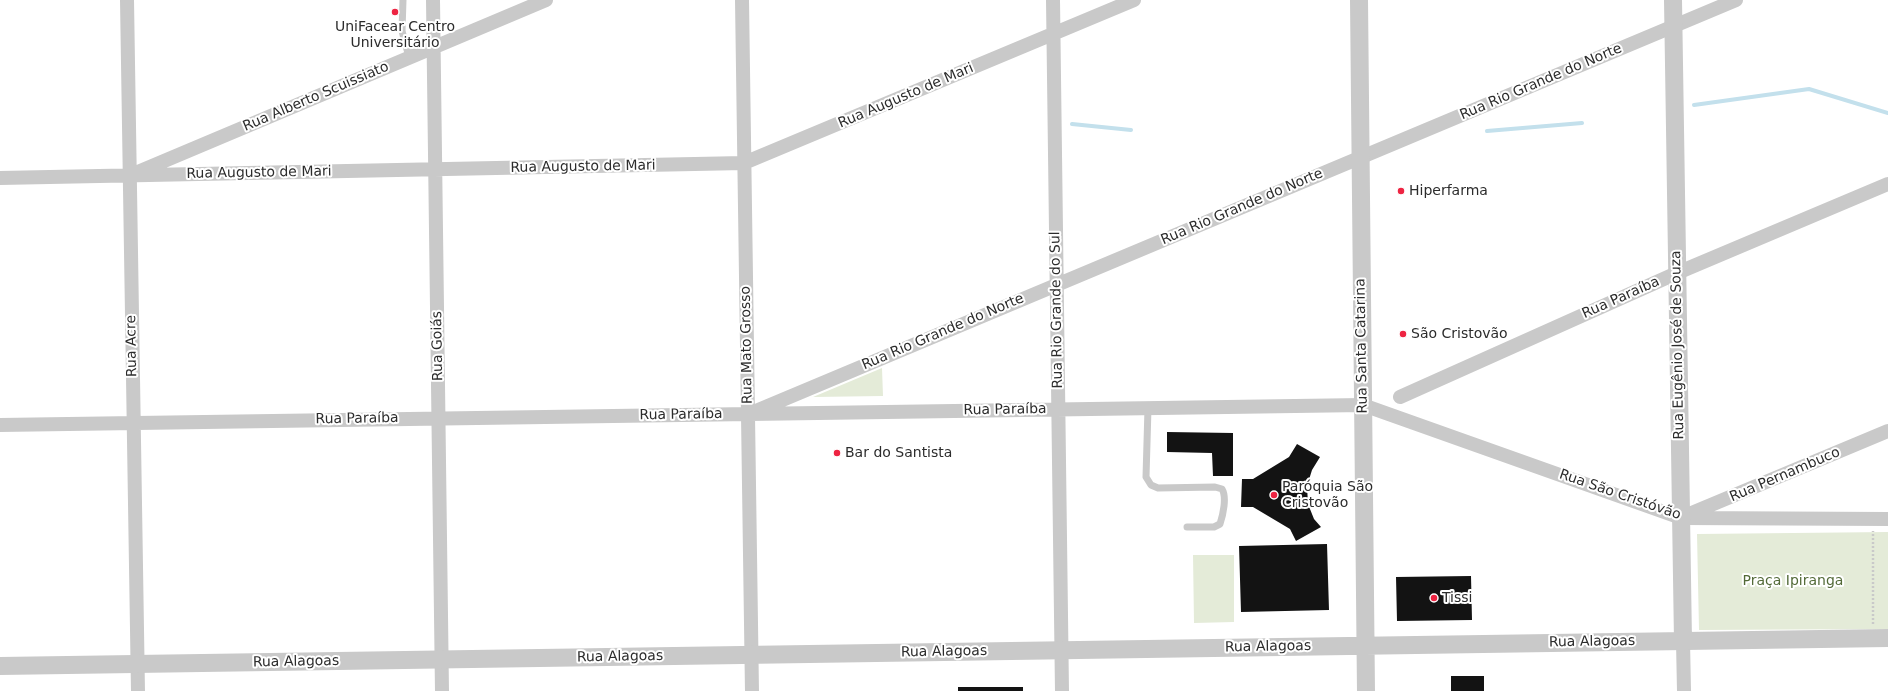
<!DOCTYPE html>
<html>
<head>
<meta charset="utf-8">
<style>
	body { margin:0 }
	canvas { display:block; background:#fff }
</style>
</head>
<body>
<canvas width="1888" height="691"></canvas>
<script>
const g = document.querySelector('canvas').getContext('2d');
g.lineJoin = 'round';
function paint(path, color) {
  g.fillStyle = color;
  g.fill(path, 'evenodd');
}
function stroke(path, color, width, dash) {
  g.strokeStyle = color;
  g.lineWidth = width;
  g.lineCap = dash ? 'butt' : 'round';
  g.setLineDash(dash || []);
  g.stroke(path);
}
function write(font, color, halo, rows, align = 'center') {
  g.font = font + ' "DejaVu Sans",sans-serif';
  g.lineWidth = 4;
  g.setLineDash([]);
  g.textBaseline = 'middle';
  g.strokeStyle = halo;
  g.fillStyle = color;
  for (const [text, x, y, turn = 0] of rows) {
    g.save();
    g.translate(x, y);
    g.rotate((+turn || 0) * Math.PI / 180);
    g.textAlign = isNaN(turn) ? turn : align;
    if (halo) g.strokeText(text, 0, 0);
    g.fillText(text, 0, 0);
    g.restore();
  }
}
const green = new Path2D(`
	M882,368L883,396L813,397Z
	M1888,532V629L1699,630L1697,534Z
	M1193,555H1234V622L1194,623Z`);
const stream = new Path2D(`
	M1694,105L1809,89L1888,113
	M1072,124L1131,130
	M1487,131L1582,123`);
const building = new Path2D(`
	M1167,432L1233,433V476H1213L1212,453L1167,452Z
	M1297,444L1320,457L1312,470L1307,486L1308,504L1314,519L1321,527L1296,541L1290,529L1253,507H1241L1242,479H1253L1289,457Z
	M1327,544L1329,610L1241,612L1239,546Z
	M1471,576L1472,620L1397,621L1396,577Z
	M1451,676H1484V691H1451Z
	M958,687H1023V691H958Z`);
const path = new Path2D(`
	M1873,624V531`);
const service = new Path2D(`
	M403,0L402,31L409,57
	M1148,408L1146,477L1151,485L1158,488L1215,487L1222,489C1227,497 1223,515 1220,524L1214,527H1187`);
const minor = new Path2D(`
	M127,0L138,691
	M433,0L442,691
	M742,0L752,691
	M1053,0L1062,691
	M138,172L546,0
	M0,178L744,163L1134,0
	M1400,397L1677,273L1888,184
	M756,411L1736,0
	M0,425L1363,405L1681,518L1888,519
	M1687,515L1888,431
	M1683,641L1684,691`);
const tertiary = new Path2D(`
	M1359,0L1366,691
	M1673,0L1683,641
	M0,666L1888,638`);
const markers = [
	[395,12,4,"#ee2442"],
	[1401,191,4,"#ee2442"],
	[1403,334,4,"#ee2442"],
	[837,453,4,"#ee2442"],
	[1274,495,4,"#ee2442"],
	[1434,598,4,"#ee2442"]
];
const poiNames = [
	["UniFacear Centro",395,27,"center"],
	["Universitário",395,43,"center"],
	["Hiperfarma",1409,191],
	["São Cristovão",1411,334],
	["Bar do Santista",845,453],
	["Paróquia São",1282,487],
	["Cristovão",1282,503],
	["Tissi",1442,598]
];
const streetNames = [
	["Rua Rio Grande do Norte",1541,82,-23],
	["Rua Augusto de Mari",906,96,-23],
	["Rua Alberto Scuissiato",316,97,-23],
	["Rua Augusto de Mari",583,167,-1],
	["Rua Augusto de Mari",259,173,-1],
	["Rua Rio Grande do Norte",1242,207,-23],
	["Rua Paraíba",1621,298,-24],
	["Rua Rio Grande do Sul",1057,310,-91],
	["Rua Rio Grande do Norte",943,332,-23],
	["Rua Mato Grosso",747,345,-91],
	["Rua Eugênio José de Souza",1678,345,-91],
	["Rua Acre",132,346,-91],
	["Rua Goiás",438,346,-91],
	["Rua Santa Catarina",1362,346,-91],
	["Rua Paraíba",1005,410,-1],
	["Rua Paraíba",681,415,-1],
	["Rua Paraíba",357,419,-1],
	["Rua Pernambuco",1785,475,-23],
	["Rua São Cristóvão",1620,495,19],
	["Rua Alagoas",1592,642,-1],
	["Rua Alagoas",1268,647,-1],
	["Rua Alagoas",944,652,-1],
	["Rua Alagoas",620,657,-1],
	["Rua Alagoas",296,662,-1]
];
const parkNames = [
	["Praça Ipiranga",1793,581]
];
paint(green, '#e4ebd8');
stroke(stream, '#c3e0ec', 4);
paint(building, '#131313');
stroke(path, '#c9c9c9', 2.5, [2, 2]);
stroke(service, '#c9c9c9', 7);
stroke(minor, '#c9c9c9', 14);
stroke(tertiary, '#c9c9c9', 18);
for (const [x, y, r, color] of markers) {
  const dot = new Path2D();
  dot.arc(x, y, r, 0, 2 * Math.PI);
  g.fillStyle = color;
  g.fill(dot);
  stroke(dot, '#fff', 1.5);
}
write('14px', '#2c2c2c', '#fff', poiNames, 'left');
write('14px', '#2c2c2c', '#fff', streetNames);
write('14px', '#536a38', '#fff', parkNames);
</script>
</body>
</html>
